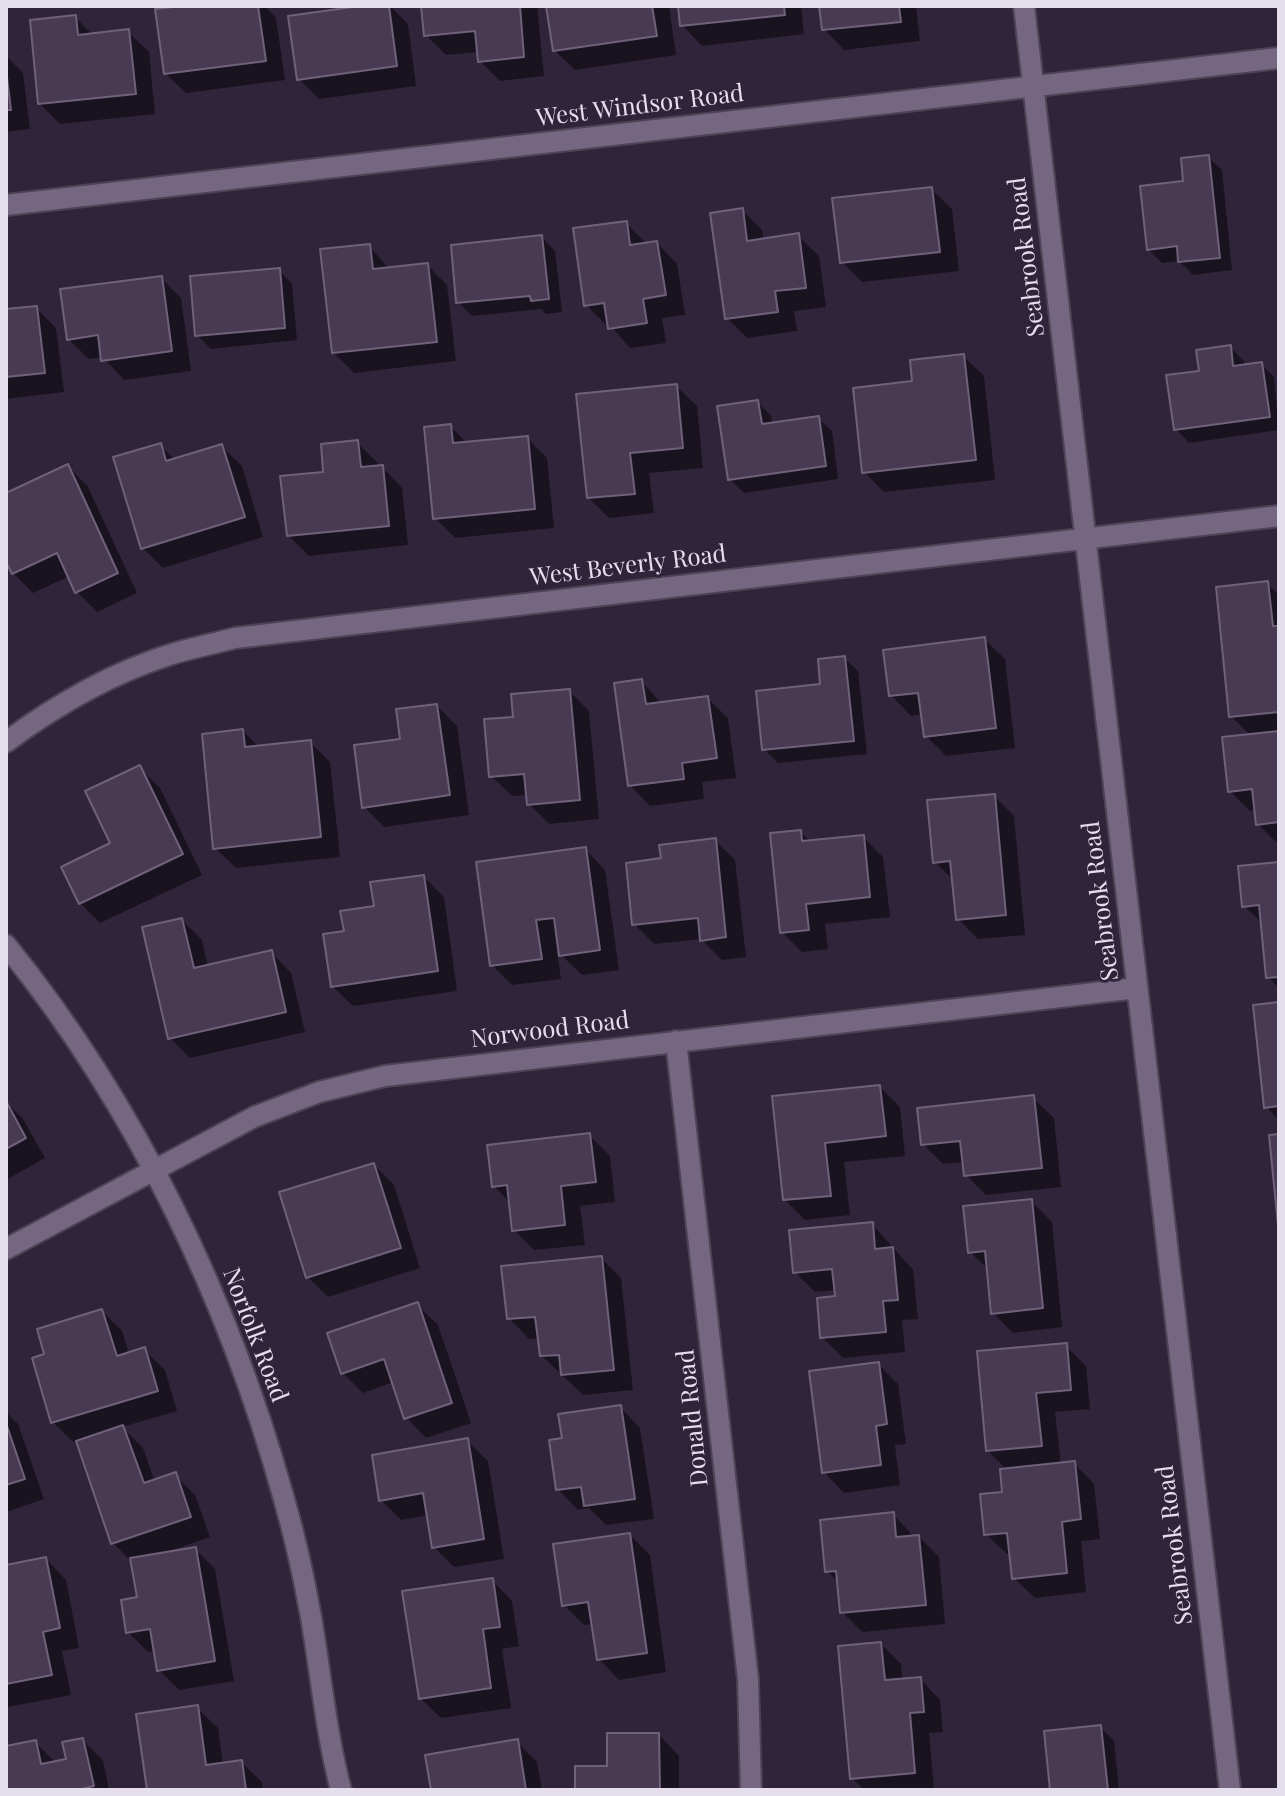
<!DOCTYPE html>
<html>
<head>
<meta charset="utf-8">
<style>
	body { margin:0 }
	#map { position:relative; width:1285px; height:1796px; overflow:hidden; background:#30243a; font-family:"Playfair Display",serif }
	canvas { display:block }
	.frame { position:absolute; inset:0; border:8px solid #e5deed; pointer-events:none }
</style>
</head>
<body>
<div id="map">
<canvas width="1285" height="1796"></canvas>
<div class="frame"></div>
</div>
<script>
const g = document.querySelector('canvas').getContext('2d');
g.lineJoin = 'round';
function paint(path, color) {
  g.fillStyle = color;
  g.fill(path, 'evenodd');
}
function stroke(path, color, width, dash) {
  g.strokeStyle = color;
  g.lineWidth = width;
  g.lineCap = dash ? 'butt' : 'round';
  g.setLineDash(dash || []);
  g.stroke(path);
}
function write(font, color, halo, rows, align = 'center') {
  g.font = font + ' "Playfair Display",serif';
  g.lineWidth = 6;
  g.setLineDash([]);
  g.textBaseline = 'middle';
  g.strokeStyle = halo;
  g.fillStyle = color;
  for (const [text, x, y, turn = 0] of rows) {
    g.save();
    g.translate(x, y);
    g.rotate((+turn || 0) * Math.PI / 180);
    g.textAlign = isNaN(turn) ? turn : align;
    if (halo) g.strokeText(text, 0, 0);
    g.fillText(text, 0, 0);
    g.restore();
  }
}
const shadow = new Path2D(`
	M192,6H265L276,18L285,80L186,93L165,73Z
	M374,6H390L408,24L416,86L319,99L299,79Z
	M423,6H537L544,76L500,81L480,61L479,52L446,55L426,35Z
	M548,6H669L676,55L575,70L554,50Z
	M680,6H801L804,34L702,46L682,25Z
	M821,6H916L920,41L844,50L824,29Z
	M75,17L93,35L128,32L149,52L155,114L60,124L40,104Z
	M6,56L23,73L30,129L6,132Z
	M1208,157L1222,170L1232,270L1193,275L1179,261L1162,263L1148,249L1185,183Z
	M931,189L952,209L959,271L862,282L842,262Z
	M742,210L762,230L764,241L798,236L819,256L826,307L794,311L797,331L747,338L727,318Z
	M626,223L646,243H657L677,264L685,315L662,318L666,343L630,348L610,325H606L586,305Z
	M542,237L555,251L562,312L546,314L541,309L472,316L458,302Z
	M369,246L389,269L427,265L447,285L456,361L354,373L333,352Z
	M279,270L292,284L297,340L211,349L197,335Z
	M161,278L181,298L191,371L124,380L103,357L89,359L68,339Z
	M36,308L56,328L64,392L6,399V311Z
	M1230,347L1244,361V366L1261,364L1274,377L1279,430L1189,443L1176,429L1202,372Z
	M963,356L984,376L995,480L884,492L864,472L915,383Z
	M676,386L697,406L703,468L649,473L654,513L609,518L588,497Z
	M758,402L771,416L773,424L818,418L832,431L838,479L744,493L730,479Z
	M450,426L468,444L527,438L547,458L554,528L455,538L435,518Z
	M357,443L378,463V468L382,467L402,488L408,545L309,556L289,536L326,474Z
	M160,445L175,460L221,446L242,466L263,537L163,568L143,548Z
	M68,466L88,487L137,593L97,612L77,592L70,576L33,593L13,573L6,557V495Z
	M1267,584L1279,595L1278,844L1258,824L1257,810L1250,811L1230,791L1251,736L1231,716Z
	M984,639L1005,659L1015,748L946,756L926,736L923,714L911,716L891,695Z
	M844,658L858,671L867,754L778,763L764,749L823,686Z
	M641,681L662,704L707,698L728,718L736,778L702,782L704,799L650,806L630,785Z
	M569,691L589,711L599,819L549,824L529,804L528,795L512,796L491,776L515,719Z
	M437,706L457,726L469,815L384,827L364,807L402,740Z
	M243,731L259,747L310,742L330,762L340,857L236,868L215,848Z
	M140,768L160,788L202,875L100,923L80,903L112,844Z
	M994,796L1014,816L1025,935L978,939L958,919L954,881L935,862Z
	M800,832L811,842L863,837L883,857L890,917L825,924L828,949L802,952L782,932Z
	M715,840L735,860L746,957L722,960L701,939L654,944L634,924L663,860Z
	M585,849L605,870L619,970L582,975L557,951L561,979L512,985L492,965Z
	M1279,864V988L1268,977L1263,924L1244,906Z
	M424,877L444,897L457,991L353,1006L332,986L346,933L376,908Z
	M182,920L202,940L208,967L271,952L291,973L305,1032L190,1058L170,1038Z
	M1279,1004V1120L1266,1107Z
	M880,1087L900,1107L905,1156L844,1162L850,1215L805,1220L784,1199L774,1098Z
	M1033,1098L1054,1118L1061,1187L986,1195L966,1175L964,1162L943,1164L923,1144Z
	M6,1102L23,1119L45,1158L6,1180Z
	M590,1136L610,1156L615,1202L580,1206L585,1245L534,1250L514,1230L511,1204L494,1186Z
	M374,1165L394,1185L420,1268L328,1297L308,1277Z
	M1031,1201L1052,1222L1062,1327L1013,1333L993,1313L989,1270L970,1252Z
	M872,1224L913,1270L918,1319L902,1320L905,1352L843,1358L822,1337L837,1298L836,1290L815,1292L795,1272Z
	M601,1258L621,1278L633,1390L583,1395L542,1356L540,1338L529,1339L509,1318Z
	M417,1305L438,1325L471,1423L426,1438L406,1417L394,1382L363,1393L343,1373Z
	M102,1311L122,1331L129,1354L144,1350L165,1370L177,1411L122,1427L143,1448L155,1482L175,1475L195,1495L210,1537L167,1552L168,1554L195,1549L215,1569L234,1681L179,1690L159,1670L155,1651L148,1652L128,1632L139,1598L133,1563L113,1543L78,1440L73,1442L53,1422L47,1355Z
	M1066,1346L1086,1366L1090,1409L1055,1412L1061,1465L1074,1463L1094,1484L1100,1539L1081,1541L1086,1592L1035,1598L1014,1578L1012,1554H1007L986,1534L1005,1494L1007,1470L987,1450Z
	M878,1364L898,1384L906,1444L895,1445L900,1485L844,1493L824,1472Z
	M620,1407L640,1428L654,1519L606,1525L589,1508L578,1510L558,1489L564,1440Z
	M6,1412L18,1424L44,1499L6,1512Z
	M467,1441L488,1461L504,1559L454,1567L434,1547L429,1515L401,1520L381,1500Z
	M894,1515L914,1537H919L939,1557L945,1624L862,1632L842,1612L839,1583L827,1571Z
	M630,1535L650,1555L666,1672L619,1680L599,1659L594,1624L584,1625L564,1605Z
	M46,1559L66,1580L79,1648L62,1651L71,1695L8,1707L6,1567Z
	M492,1580L512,1601L519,1646L502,1649L511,1708L441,1718L420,1698Z
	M881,1644L901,1664L903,1681L920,1679L940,1700L943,1732L929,1733L934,1790H864L852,1778Z
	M197,1708L218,1728L223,1765L241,1762L262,1782L263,1790H149Z
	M1100,1727L1114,1741L1119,1790H1052Z
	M659,1735L679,1756V1790H577Z
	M82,1740L103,1760L109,1790H6V1749L35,1742L56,1763L68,1760Z
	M517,1742L537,1762L542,1790H433Z`);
const building = new Path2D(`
	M182,6H258L266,61L164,74L155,9Z
	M360,6H389L397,66L297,80L288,16Z
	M421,6H520L524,57L478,62L475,31L424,36Z
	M546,6H652L657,36L553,51Z
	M678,6H784L785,15L680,26Z
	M819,6H899L901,22L822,30Z
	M76,15L78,35L129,29L136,94L38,104L30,20Z
	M6,69L11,110H6Z
	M1209,155L1220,258L1178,262L1177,246L1147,250L1140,186L1183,181L1181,158Z
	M932,187L940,252L840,263L832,198Z
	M743,208L747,241L799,233L806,288L775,291L778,312L725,319L710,213Z
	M627,221L630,245L657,241L666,295L643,299L647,323L608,329L604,303L584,306L573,228Z
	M542,235L549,299L531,301L530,296L456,303L451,245Z
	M370,244L373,269L428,263L437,342L332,353L320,249Z
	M280,268L285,328L195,336L190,276Z
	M162,276L172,351L101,361L98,335L67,340L60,289Z
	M37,306L45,373L6,377V309Z
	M1231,345L1233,366L1262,362L1270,417L1174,430L1166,375L1199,371L1196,350Z
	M964,354L976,460L862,473L853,388L912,381L910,360Z
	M677,384L683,448L630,453L635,494L587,498L576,394Z
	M758,400L762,424L819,416L826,466L728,480L717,406Z
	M451,424L453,443L528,436L535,509L433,519L424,427Z
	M358,440L361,467L383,465L389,526L287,536L280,476L323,472L321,444Z
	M161,443L166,461L222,444L245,517L141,549L113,457Z
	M68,464L118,573L75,593L57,553L12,574L6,562V493Z
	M1268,581L1273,626H1279V712L1229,717L1216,587Z
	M985,637L996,728L924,737L918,693L889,696L883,650Z
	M845,656L854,741L762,750L756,691L820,684L818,659Z
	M642,679L646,704L708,696L717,758L682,763L684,779L628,786L614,683Z
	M570,689L580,800L527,805L524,774L489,777L484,719L513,717L511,694Z
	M437,704L450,795L362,808L354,745L400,739L396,709Z
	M243,729L245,747L311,740L321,837L213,849L202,734Z
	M1279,731V822L1256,825L1252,789L1228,792L1222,737Z
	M140,765L183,854L79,904L61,867L110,843L85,791Z
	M995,794L1006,915L956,920L950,861L933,863L927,800Z
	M801,830L802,841L864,835L870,897L806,904L809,930L780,933L770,833Z
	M716,838L726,937L700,941L698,918L632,925L626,863L661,858L659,845Z
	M586,847L600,950L559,956L554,918L536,920L542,959L490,966L476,862Z
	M1279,862V977L1266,978L1259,905L1242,907L1238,866Z
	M424,875L438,971L331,987L323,934L344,931L340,911L374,906L370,882Z
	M182,918L194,968L272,950L286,1012L168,1039L142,927Z
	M1279,1002V1106L1264,1108L1253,1005Z
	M880,1085L886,1136L825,1143L831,1196L783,1200L772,1096Z
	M1034,1095L1042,1168L964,1176L960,1141L921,1145L917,1108Z
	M6,1101L26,1138L6,1149Z
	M590,1133L596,1182L561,1186L565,1225L512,1231L507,1185L492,1187L487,1145Z
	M1279,1134V1235L1269,1135Z
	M374,1163L401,1248L306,1278L279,1192Z
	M1032,1199L1043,1308L991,1314L985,1251L968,1253L963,1206Z
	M873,1222L875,1249L893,1247L898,1300L883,1301L886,1332L820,1338L817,1298L835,1296L832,1269L793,1273L789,1230Z
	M602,1256L614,1370L561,1375L559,1355L540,1356L535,1317L507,1319L501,1266Z
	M418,1302L452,1403L404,1419L384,1359L341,1374L327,1333Z
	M102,1309L117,1356L145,1347L158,1391L51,1423L32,1358L44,1354L37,1329Z
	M1067,1343L1071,1390L1036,1393L1042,1446L986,1451L977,1351Z
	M879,1362L887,1424L876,1426L881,1465L822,1473L809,1371Z
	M621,1405L635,1499L584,1506L581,1487L556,1490L549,1440L562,1438L558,1414Z
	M6,1423L25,1479L6,1485Z
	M123,1425L144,1483L176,1472L191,1517L111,1544L76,1441Z
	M468,1438L484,1539L432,1548L423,1493L379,1501L372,1455Z
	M1075,1461L1081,1519L1062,1522L1067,1573L1012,1579L1007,1533L984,1535L980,1494L1002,1492L1000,1469Z
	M894,1512L896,1537L919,1535L926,1605L840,1613L836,1571L825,1572L820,1520Z
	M630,1533L647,1653L597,1660L588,1602L562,1606L553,1544Z
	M196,1547L215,1661L157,1671L150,1629L126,1633L121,1600L137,1597L130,1558Z
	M46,1557L60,1628L43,1632L52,1675L6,1684V1565Z
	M493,1578L500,1627L483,1629L491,1688L419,1699L402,1591Z
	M881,1642L885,1680L921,1677L924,1712L910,1713L915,1773L850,1779L838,1646Z
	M198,1705L206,1765L242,1760L246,1790H147L136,1714Z
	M1101,1725L1108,1790H1050L1044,1731Z
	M607,1733H659L660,1790H575V1766H607Z
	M83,1738L94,1786L78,1790H6V1746L36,1740L41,1764L66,1759L62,1742Z
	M518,1739L526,1790H431L425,1755Z`);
const street = new Path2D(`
	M1024,6L1230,1790
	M6,205L1279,58
	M6,742C56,705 109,674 169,655C190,648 213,644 235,638L1279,516
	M6,945C136,1105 229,1300 284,1499C295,1537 304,1578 311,1617C321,1675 326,1733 341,1790
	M676,1041L748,1679L751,1790
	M6,1249L254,1117L319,1092L385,1076L1137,988`);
const streetNames = [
	["West Windsor Road",640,106,-7],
	["Seabrook Road",1027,257,-97],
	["West Beverly Road",628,566,-7],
	["Seabrook Road",1101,901,-97],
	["Norwood Road",550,1030,-7],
	["Norfolk Road",255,1335,69],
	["Donald Road",693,1418,-96],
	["Seabrook Road",1175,1545,-97]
];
paint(shadow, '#0007');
paint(building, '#473a52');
stroke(building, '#6f617b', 2);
stroke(street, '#4d4356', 24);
stroke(street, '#756781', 20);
write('24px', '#e5deed', '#30243a', streetNames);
</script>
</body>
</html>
